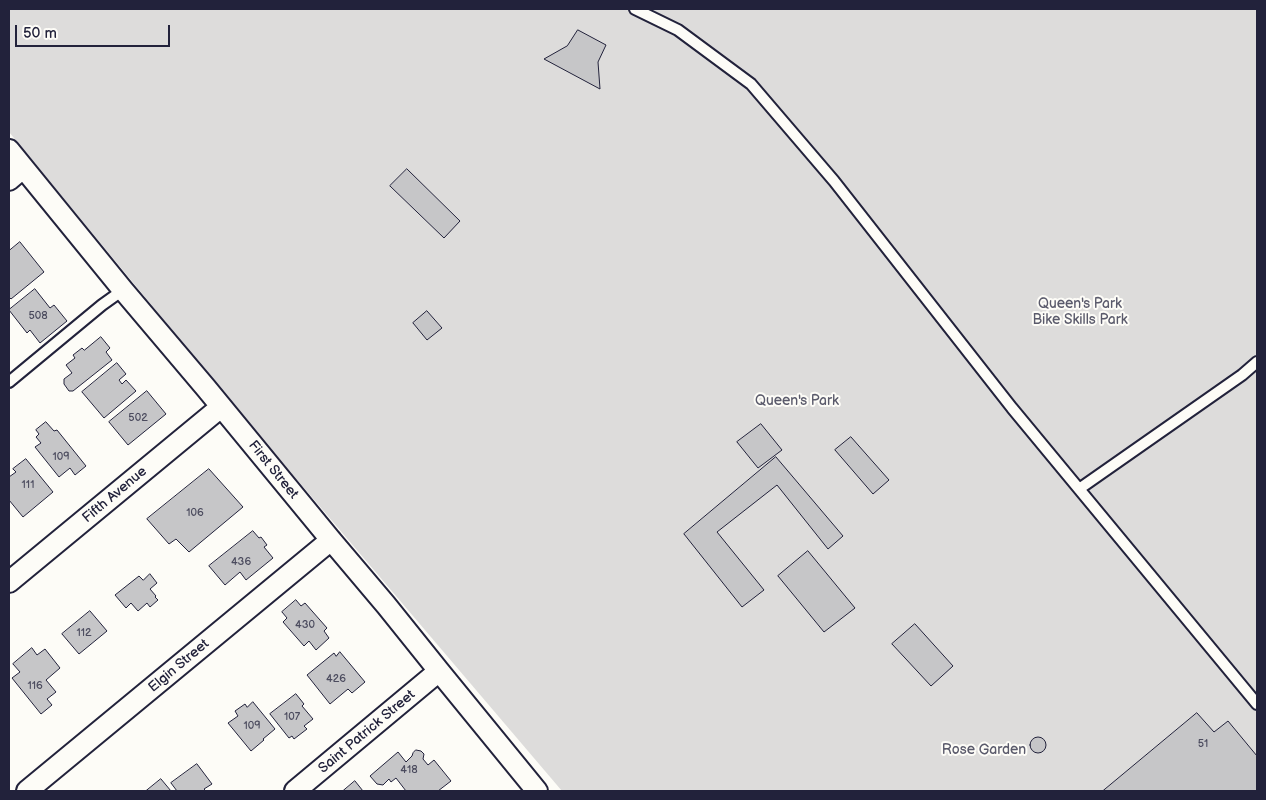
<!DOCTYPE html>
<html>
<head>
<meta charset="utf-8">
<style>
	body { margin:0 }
	#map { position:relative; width:1266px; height:800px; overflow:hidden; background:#fdfcf7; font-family:"Balsamiq Sans",sans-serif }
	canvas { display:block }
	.frame { position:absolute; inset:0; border:10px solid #22223b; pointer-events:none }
	.scale { position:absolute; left:15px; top:25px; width:155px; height:22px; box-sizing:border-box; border:2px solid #22223b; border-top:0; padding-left:6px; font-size:15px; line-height:18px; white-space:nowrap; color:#22223b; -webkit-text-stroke:4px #fdfcf7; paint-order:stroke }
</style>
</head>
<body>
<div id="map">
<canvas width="1266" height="800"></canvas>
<div class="frame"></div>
<div class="scale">50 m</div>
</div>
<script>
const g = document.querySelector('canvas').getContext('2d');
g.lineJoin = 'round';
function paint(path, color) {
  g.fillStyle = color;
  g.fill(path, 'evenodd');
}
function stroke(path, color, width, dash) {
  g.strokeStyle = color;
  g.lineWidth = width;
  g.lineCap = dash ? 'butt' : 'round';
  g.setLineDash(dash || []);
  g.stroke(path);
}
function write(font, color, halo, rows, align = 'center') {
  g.font = font + ' "Balsamiq Sans",sans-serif';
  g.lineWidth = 4;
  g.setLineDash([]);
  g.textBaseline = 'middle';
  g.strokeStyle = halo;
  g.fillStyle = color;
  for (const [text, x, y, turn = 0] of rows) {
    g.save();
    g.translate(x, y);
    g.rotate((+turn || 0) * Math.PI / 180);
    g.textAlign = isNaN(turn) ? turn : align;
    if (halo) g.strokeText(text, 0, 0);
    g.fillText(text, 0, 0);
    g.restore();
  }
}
const green = new Path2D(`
	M9,9H1257V791H562L247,421L9,132Z`);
const building = new Path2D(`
	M578,30L606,45L598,62L600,89L544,59L567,46Z
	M407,169L460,221L444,238L390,186Z
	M20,242L44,272L11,299L9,297V251Z
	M35,289L50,308L54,305L67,321L40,343L30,330L27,333L9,310Z
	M427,311L442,328L427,340L413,323Z
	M101,337L110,348L106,352L112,360L73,391H69L64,384V379L72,373L66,365L75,358L73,355L82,348L84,350Z
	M117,363L126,374L119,380L122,384L126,380L136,391L104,418L82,392Z
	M147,391L166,414L128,445L109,422Z
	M46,422L54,431L57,430L86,466L75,475L70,468L59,477L35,447L41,443L36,437L39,434L36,430Z
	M761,424L782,450L758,468L737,442Z
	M851,437L889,480L873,494L835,450Z
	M776,457L843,536L828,549L777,485L717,532L764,590L742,607L684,534Z
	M26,459L53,492L23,517L9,500V477L16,472L13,469Z
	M209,469L243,507L189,552L176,539L169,544L147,519Z
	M253,531L259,538L261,537L267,545L264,547L273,558L246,580L240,572L225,585L209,566Z
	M808,551L855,608L824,632L778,576Z
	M150,574L157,583L150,589L156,596L155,597L158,600L150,607L147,603L138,611L131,603L126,608L115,595L139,576L143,580Z
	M296,600L301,606L305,603L327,628L324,631L329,638L316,650L309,641L304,646L283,622L287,618L282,612Z
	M90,611L107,631L79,654L62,634Z
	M915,624L953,666L931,686L892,644Z
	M32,648L37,655L45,649L60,668L46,680L56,692L47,699L52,705L41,714L12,678L20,672L13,664Z
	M340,652L365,682L352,693L348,689L330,704L307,675L334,653L336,656Z
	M296,694L304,704L302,706L313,719L304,726L307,729L294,739L292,736L289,738L270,714Z
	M253,702L275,729L263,739L264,740L251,751L228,723L238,716L235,711L245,704L247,707Z
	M1197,713L1214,732L1228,721L1257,756V791H1103Z
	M1030 745a8 8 0 1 1 16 0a8 8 0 1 1-16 0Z
	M416,750L421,751L424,754L423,759L428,765L434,760L451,781L438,791H406L396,778L391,782L389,779L383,785L377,784L370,776L398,752L406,762L412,756L413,753Z
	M197,764L212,784L204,789L206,791H177L171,783Z
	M161,779L171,791H146Z
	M355,781L363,791H343Z`);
const lane = new Path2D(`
	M635,9L678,30L751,84L834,181L1012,408L1257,704
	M9,382L102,305L123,290
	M1079,489L1242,375L1257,362`);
const street = new Path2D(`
	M9,150L123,290L206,388L331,540L386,605L439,671L537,791
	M9,180L23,168
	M9,582L221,407
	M27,791L331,540
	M295,791L439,671`);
const numberNames = [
	["508",38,316],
	["502",138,418],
	["109",61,457],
	["111",28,485],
	["106",195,513],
	["436",241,562],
	["430",305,625],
	["112",84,633],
	["426",336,679],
	["116",35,686],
	["107",292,717],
	["109",252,726],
	["51",1203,744],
	["418",409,770]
];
const parkNames = [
	["Queen's Park",1080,304],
	["Bike Skills Park",1080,320],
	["Queen's Park",797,401],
	["Rose Garden",984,750]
];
const streetNames = [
	["First Street",273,470,51],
	["Fifth Avenue",115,495,-40],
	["Elgin Street",179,666,-40],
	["Saint Patrick Street",367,732,-40]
];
paint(green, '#dddcdb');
paint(building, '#c6c6c8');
stroke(building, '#22223b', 1);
stroke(lane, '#22223b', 14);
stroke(street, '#22223b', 24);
stroke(lane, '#fdfcf7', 10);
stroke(street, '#fdfcf7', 20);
write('11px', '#4b4b5e', null, numberNames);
write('14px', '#5a5a6b', '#fdfcf7', parkNames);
write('14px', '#22223b', '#fdfcf7', streetNames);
</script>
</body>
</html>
